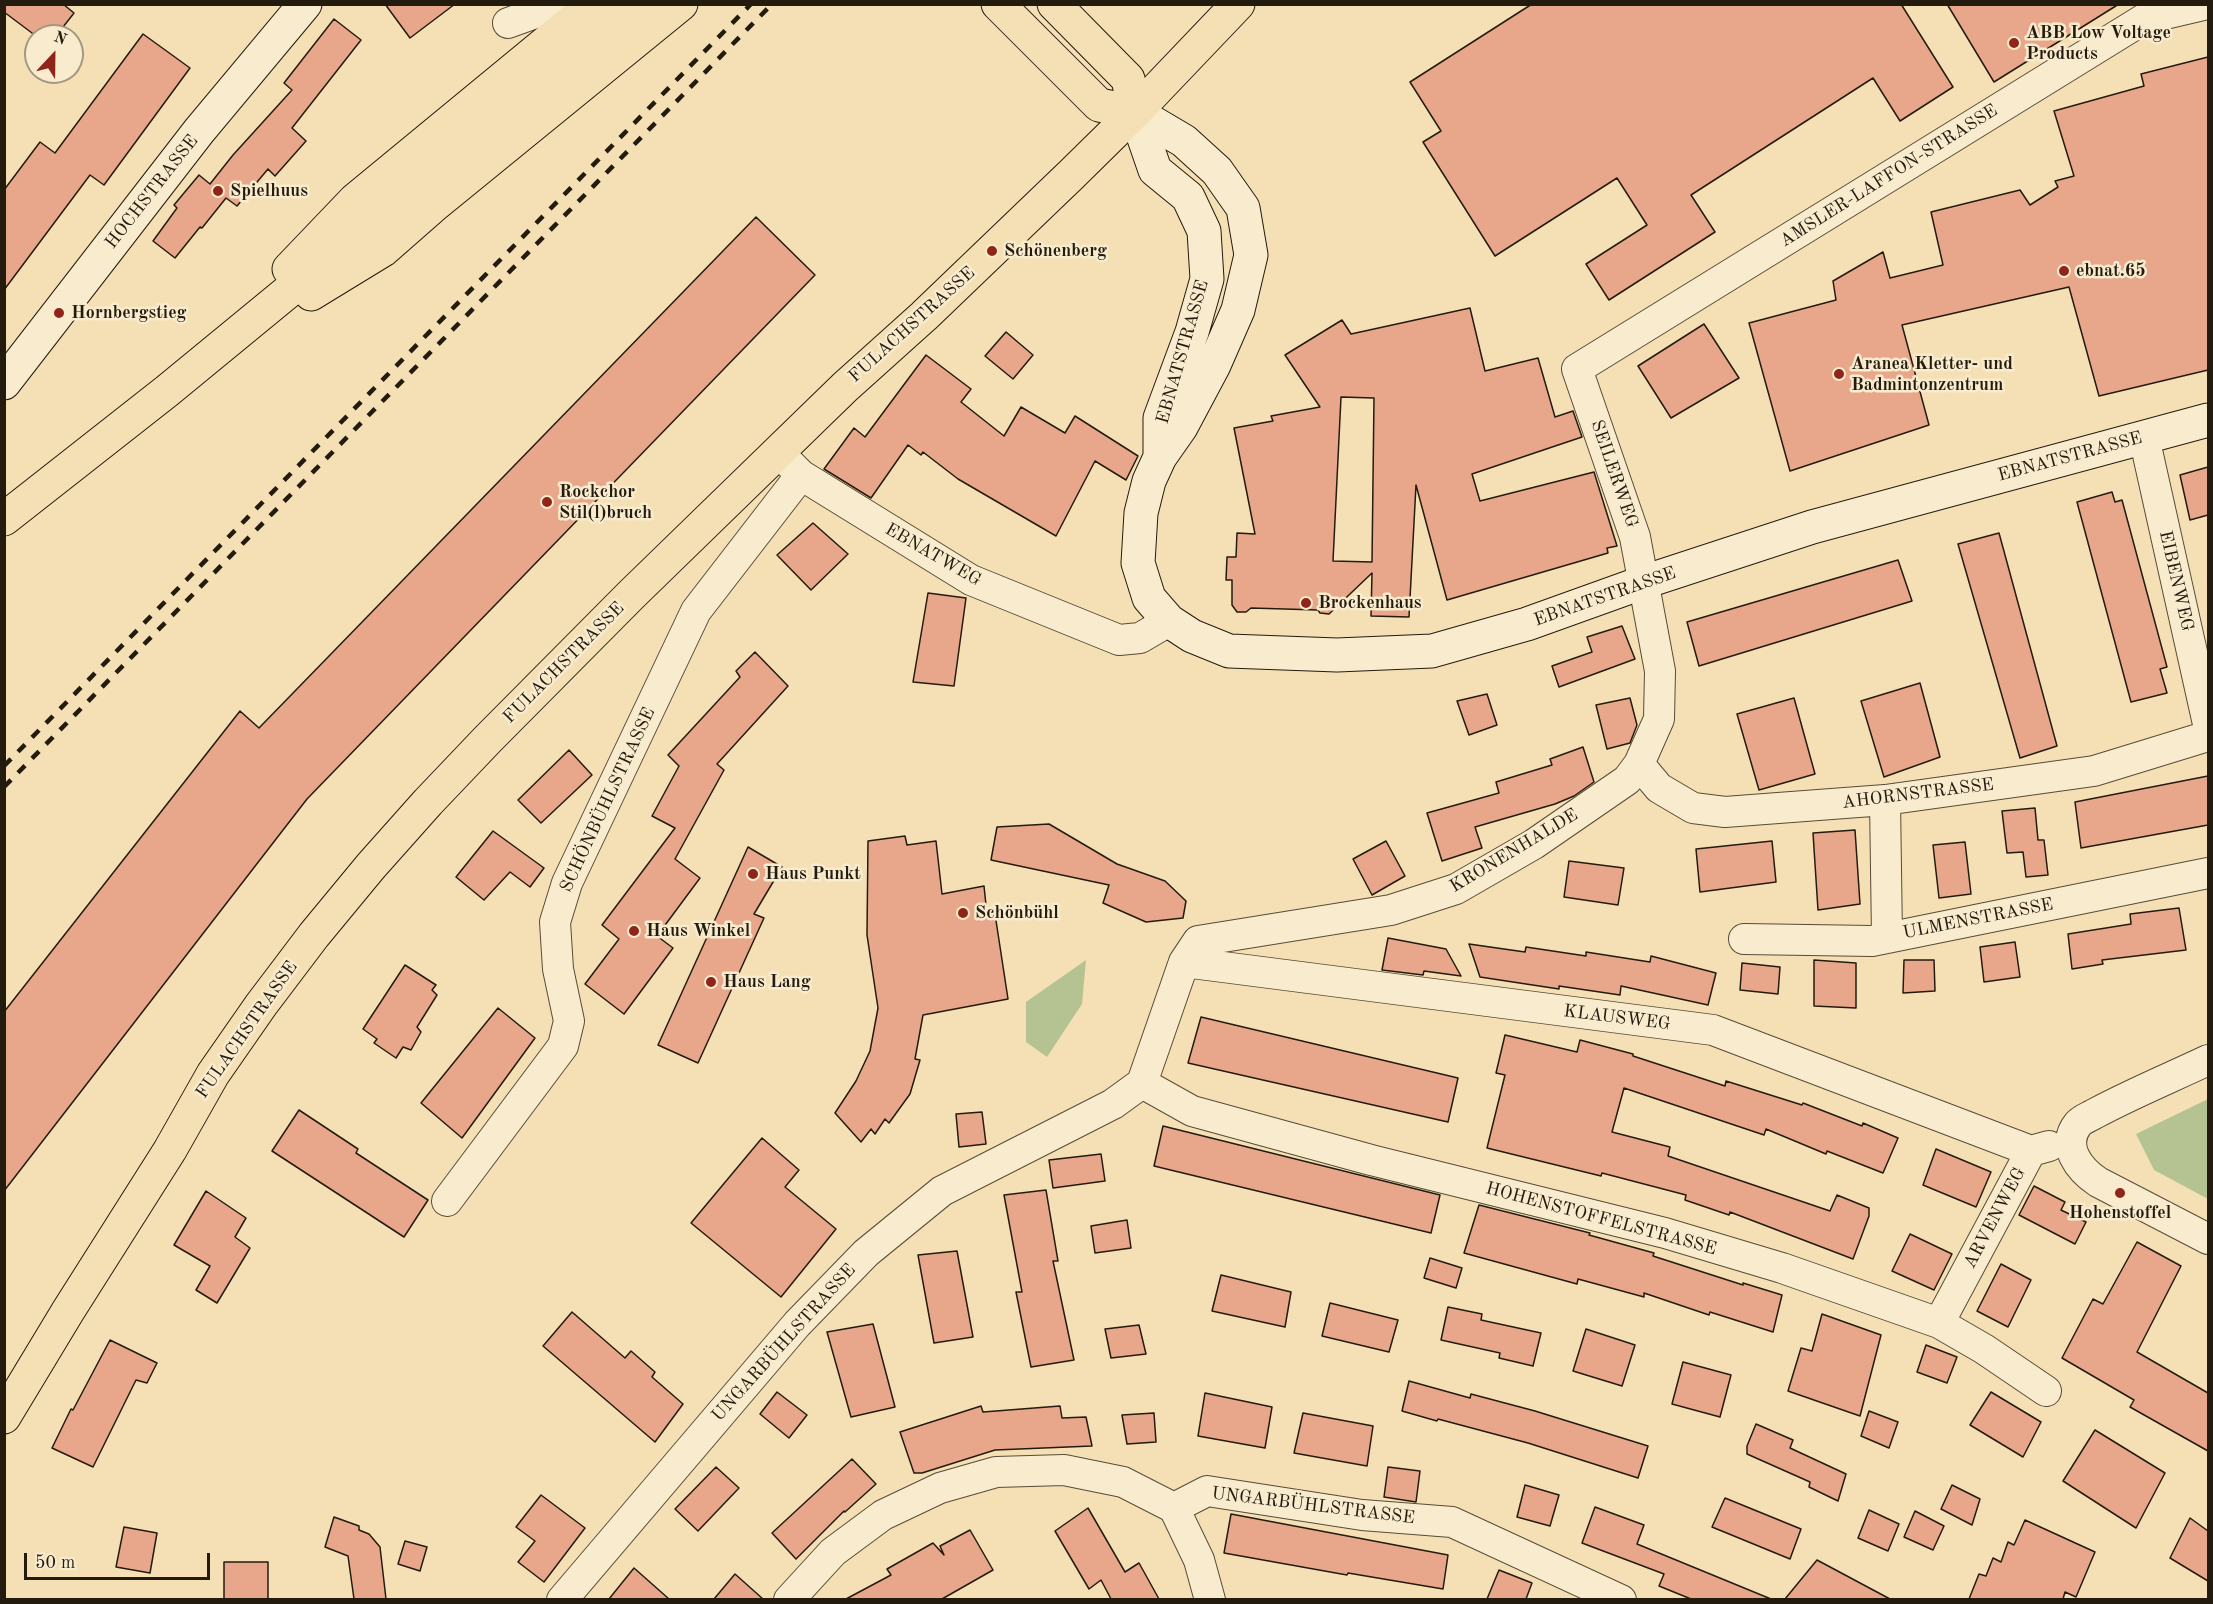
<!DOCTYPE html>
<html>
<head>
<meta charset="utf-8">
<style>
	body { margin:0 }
	#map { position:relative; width:2213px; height:1604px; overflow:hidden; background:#f4e0b4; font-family:"Old Standard TT",serif }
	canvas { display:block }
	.frame { position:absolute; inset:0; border:6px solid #241b0f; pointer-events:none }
	.north { position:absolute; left:24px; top:24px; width:60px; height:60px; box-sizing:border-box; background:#f8ebce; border:2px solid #a39882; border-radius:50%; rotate:22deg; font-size:16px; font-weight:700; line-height:24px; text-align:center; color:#241b0f }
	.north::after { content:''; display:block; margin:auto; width:21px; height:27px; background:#8f2418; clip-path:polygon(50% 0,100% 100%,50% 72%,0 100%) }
	.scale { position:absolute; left:24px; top:1553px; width:186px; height:27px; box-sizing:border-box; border:3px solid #241b0f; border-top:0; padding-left:8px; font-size:18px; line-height:21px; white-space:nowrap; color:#241b0f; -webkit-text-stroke:4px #f8ebce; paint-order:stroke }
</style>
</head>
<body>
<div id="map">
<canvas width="2213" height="1604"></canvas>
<div class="frame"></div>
<div class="north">N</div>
<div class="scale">50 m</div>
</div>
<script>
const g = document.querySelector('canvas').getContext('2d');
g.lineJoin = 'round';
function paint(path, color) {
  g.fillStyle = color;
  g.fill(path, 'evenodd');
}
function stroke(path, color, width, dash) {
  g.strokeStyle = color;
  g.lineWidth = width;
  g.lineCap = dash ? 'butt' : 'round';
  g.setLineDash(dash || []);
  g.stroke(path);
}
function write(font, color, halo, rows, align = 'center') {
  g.font = font + ' "Old Standard TT",serif';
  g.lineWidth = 5;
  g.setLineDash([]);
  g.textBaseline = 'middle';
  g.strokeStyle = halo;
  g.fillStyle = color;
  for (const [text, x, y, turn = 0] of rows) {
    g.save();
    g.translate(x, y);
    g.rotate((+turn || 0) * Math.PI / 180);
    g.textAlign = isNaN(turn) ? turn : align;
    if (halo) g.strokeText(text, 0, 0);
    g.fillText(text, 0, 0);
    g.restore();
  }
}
const green = new Path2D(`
	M1086,960L1082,1004L1047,1057L1026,1042V1002Z
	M2208,1099V1199L2154,1170L2136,1134Z`);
const building = new Path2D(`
	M4,4H63L74,13L56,36H36L4,12Z
	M385,4H455L410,38Z
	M1532,4H1901L1953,87L1900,121L1873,78L1691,195L1715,232L1609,300L1586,264L1647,225L1617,178L1495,256L1423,142L1441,131L1410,82Z
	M1947,4H2119L1994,82Z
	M334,19L361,40L292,128L306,141L275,176L268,169L237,206L226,198L202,228L200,227L175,258L153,241L177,208L174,205L199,175L210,184L233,155L292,90L284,83Z
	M143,34L190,68L104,185L90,175L4,290V190L40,142L55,153Z
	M2208,57V370L2099,396L2069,287L1902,325L1929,425L1790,471L1749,323L1836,300L1833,281L1883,252L1890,278L1943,265L1931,212L2020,190L2030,205L2058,187L2055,181L2074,176L2054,111L2144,86L2141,74Z
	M756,217L815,275L307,799L4,1191V1012L240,711L259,728Z
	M1470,308L1485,371L1538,358L1555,417L1573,411L1582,437L1472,474L1480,501L1594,472L1617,546L1607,548L1608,553L1447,600L1416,485L1409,617L1371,616L1372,573L1329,614L1320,613L1318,610L1251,608L1246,612H1237L1232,605V580H1226L1227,557H1236L1237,533L1255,534L1234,428L1273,421L1271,416L1320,407L1285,355L1342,320L1351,334ZM1341,397L1374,398L1372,562L1333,561Z
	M1704,324L1739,378L1671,418L1638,366Z
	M1006,332L1033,355L1013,379L985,356Z
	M926,355L971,389L961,402L1004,436L1021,407L1065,433L1075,416L1138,456L1126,480L1095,461L1056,536L958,479L923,452L921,455L908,445L871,498L824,469L854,428L865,437Z
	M2208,467V515L2190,520L2180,475Z
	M2112,492L2115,502L2122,500L2167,667L2160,669L2167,693L2131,702L2077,502Z
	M813,523L848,554L811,590L777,555Z
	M1999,533L2057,746L2020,758L1958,544Z
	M1898,560L1912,601L1699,666L1687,622Z
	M928,593L966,598L954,686L913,682Z
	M1622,626L1635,659L1559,687L1552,666L1592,652L1587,637Z
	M755,652L788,686L717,764L724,770L675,859L700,878L657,936L673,948L624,1014L585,984L619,939L602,925L675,828L652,816L679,766L668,755L740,677L736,671Z
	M1920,683L1940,757L1884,777L1861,701Z
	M1487,694L1497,725L1469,735L1457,701Z
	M1630,698L1637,725L1630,743L1607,749L1596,705Z
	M1794,698L1815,774L1759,790L1737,714Z
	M1583,747L1594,782L1574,796L1555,804L1475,827L1482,848L1442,861L1427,813L1499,793L1496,782L1552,765L1550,759Z
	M569,750L592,775L541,823L518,800Z
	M2208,776V825L2081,848L2075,802Z
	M2035,808L2038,840H2044L2048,875L2026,877L2023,852L2007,853L2002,811Z
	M1049,824L1117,864L1165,881L1186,901L1183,918L1146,922L1103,903L1109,885L991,860L997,827Z
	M1855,830L1860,904L1818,910L1813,833Z
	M493,831L544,868L530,887L510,872L484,900L456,877Z
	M905,836L907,845L936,841L942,894L984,886L987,915L995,914L1008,999L923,1015L915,1059L920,1060L910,1094L889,1123L885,1119L875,1134L871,1129L861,1142L835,1113L856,1081L870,1051L878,1008L867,935L868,841Z
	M1386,841L1405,876L1372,895L1353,859Z
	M1772,841L1776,882L1700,892L1696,849Z
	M1965,842L1971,894L1939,898L1933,845Z
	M748,847L782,867L754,914L764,918L698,1063L658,1045Z
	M1569,861L1624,868L1618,905L1564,897Z
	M2179,908L2186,950L2102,960L2103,964L2072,969L2068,934L2131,924L2130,914Z
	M1388,938L1446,949L1461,976L1424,971L1423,975L1382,970Z
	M2015,942L2020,977L1984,982L1980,947Z
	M1469,944L1525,952L1526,947L1586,956V952L1650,962L1651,956L1716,973L1708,1005L1621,986L1620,995L1559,986V989L1480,977Z
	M1814,960L1856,963V1008L1814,1006Z
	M1904,960H1934L1935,991L1903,993Z
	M1742,963L1780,967L1778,994L1740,990Z
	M405,965L436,985L432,990L437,995L417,1027L421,1032L411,1050L403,1047L396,1058L374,1043L377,1039L363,1029Z
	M498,1008L535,1038L462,1138L421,1103Z
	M1201,1017L1458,1078L1448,1122L1188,1063Z
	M1505,1035L1577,1052L1580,1040L1633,1054V1056L1725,1086L1726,1081L1802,1105L1803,1103L1862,1126L1863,1123L1898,1138L1883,1173L1827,1151L1826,1154L1766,1129L1764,1135L1624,1088L1612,1132L1670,1147L1668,1156L1830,1211L1837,1195L1869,1208V1216L1853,1259L1730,1212L1729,1215L1685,1200L1686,1195L1602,1173L1601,1176L1487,1148L1505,1075L1496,1073Z
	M299,1110L358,1149L356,1153L428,1200L404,1237L272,1151Z
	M982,1112L986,1144L959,1147L956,1114Z
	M1163,1126L1440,1195L1431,1233L1154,1166Z
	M762,1138L799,1170L785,1187L836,1229L781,1297L691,1223Z
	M1936,1149L1991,1172L1976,1207L1923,1185Z
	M1101,1154L1105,1181L1053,1188L1049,1160Z
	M2034,1186L2065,1202L2061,1210L2086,1222L2075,1244L2019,1215Z
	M1046,1190L1058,1261H1053L1074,1360L1031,1367L1016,1292H1022L1004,1195Z
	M206,1191L246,1218L235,1237L250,1248L217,1303L196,1290L210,1266L174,1245Z
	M1479,1205L1590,1233L1589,1235L1654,1253L1653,1256L1743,1285V1283L1782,1295L1773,1332L1710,1312L1709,1315L1644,1293V1297L1578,1279L1577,1284L1464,1253Z
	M1127,1220L1131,1248L1095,1253L1091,1226Z
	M1910,1234L1952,1254L1934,1290L1892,1271Z
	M2137,1242L2181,1266L2137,1352L2208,1393V1451L2130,1407L2134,1400L2062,1358L2093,1299L2103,1304Z
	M957,1251L973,1337L934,1343L918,1255Z
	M1430,1258L1462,1268L1456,1288L1424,1278Z
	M2001,1264L2031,1280L2008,1327L1977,1311Z
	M1221,1275L1291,1292L1285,1327L1212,1311Z
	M1330,1303L1398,1320L1389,1352L1322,1336Z
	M1448,1307L1482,1314L1481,1320L1541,1333L1533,1366L1499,1358L1500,1353L1441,1340Z
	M572,1312L625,1358L631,1351L655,1372L652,1377L683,1404L655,1442L543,1346Z
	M1822,1314L1881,1335L1860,1416L1788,1391L1801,1348L1812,1351Z
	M873,1324L895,1407L851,1417L827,1332Z
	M1139,1325L1146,1354L1111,1358L1105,1329Z
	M1586,1329L1635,1345L1622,1386L1573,1371Z
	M110,1340L157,1363L147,1383L136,1380L93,1467L52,1448L71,1409L73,1410Z
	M1926,1345L1957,1357L1947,1383L1917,1372Z
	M1683,1362L1731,1375L1720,1417L1672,1404Z
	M1409,1381L1470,1398L1471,1394L1535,1411L1648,1446L1638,1478L1528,1443L1438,1419L1437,1421L1402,1411Z
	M777,1392L807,1415L789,1438L760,1414Z
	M1991,1392L2041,1422L2023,1457L1970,1425Z
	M1205,1393L1272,1407L1265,1448L1198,1436Z
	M981,1406L983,1412L1060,1406L1062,1418L1086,1417L1092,1446L995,1450L922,1473H914L900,1432Z
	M1869,1411L1898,1422L1889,1448L1861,1436Z
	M1154,1413L1156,1442L1127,1444L1122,1415Z
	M1303,1413L1373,1426L1367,1466L1294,1453Z
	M1756,1424L1793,1440L1790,1448L1846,1474L1838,1501L1809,1487L1810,1482L1747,1454V1446Z
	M2095,1430L2165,1473L2136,1528L2063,1481Z
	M852,1459L876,1484L845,1512L844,1511L796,1559L772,1533Z
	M716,1467L739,1488L698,1531L675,1509Z
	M1388,1467L1420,1471L1416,1502L1384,1497Z
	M1525,1485L1559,1495L1550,1526L1517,1517Z
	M1952,1485L1980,1499L1972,1525L1941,1509Z
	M541,1495L585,1528L544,1582L518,1562L535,1541L516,1527Z
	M1725,1498L1801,1529L1790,1559L1712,1527Z
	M1595,1507L1644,1525L1637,1544L1771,1599H1691L1659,1586L1664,1574L1582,1543Z
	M1088,1508L1125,1572L1139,1563L1159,1599H1111L1101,1580L1089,1589L1055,1531Z
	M1869,1510L1899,1524L1888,1551L1858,1538Z
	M1915,1511L1944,1526L1933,1550L1904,1537Z
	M1231,1514L1448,1555L1443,1589L1348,1573L1347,1575L1224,1553Z
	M334,1517L359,1526V1530L369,1534L380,1547L386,1599H354L348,1556L325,1547Z
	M2190,1518L2208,1531V1581L2170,1558Z
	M2025,1520L2095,1552L2076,1597L2065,1592L2063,1599H1969L1979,1574L1986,1576L1993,1558L2001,1562L2008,1542L2014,1545Z
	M124,1527L157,1533L150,1573L116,1567Z
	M970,1530L993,1570L942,1599H846L891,1575L887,1569L933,1543L944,1555L940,1546Z
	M405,1541L427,1547L420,1571L398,1564Z
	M1817,1560L1890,1599H1785Z
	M224,1562H268V1599H224Z
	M634,1568L669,1599H609Z
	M1499,1570L1532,1583L1526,1599H1487Z
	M735,1574L763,1599H714Z`);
const street = new Path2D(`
	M508,23L547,9L553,4
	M2144,437L2208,724
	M788,462L801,475L971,580L1119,640L1140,638L1169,621
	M1639,764L1659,788L1693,808L1725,812L1885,800L2094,771L2208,736
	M1885,800L1887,938
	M1744,939L1872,941L2208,873
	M1184,962L1713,1030L2031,1151
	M2208,1060C2170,1078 2131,1094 2094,1114C2089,1117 2081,1120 2078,1124C2060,1146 2080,1170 2098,1182L2208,1239
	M1142,1083L1192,1111L1371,1160L1665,1233L1782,1268L1939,1323L1984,1349L2046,1391
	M447,1201L563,1046L569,1021L558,969L555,922L567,883L696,611L801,475
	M1939,1323L2031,1151L2049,1146
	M1174,1508L1207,1491L1362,1515L1452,1522L1621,1600
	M1174,1508L1199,1560L1210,1600
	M562,1600L797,1324L866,1253L942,1191L1113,1104L1142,1083L1184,962L1198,941L1391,910L1456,889L1534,844L1627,780L1639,764L1659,719L1660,671L1635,537L1577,369L2144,19L2208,4
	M789,1600L833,1552L883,1515L940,1488L996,1472L1064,1470L1123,1482L1174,1508`);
const secondary = new Path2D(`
	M1135,112L1184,141L1217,171L1243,208L1251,255L1238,310L1214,365L1181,427L1160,457L1149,481L1141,513L1138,563L1149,598L1169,621L1192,636L1229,651L1337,655L1432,651L1527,624L1644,582L1812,527L2208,420
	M1135,112L1155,170L1188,197L1204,231L1207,279L1192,332L1160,418V457
	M4,383L199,131L305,4`);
const primary = new Path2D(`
	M4,1417L68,1311L170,1150L213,1074L261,1005L314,935L371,866L428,802L488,739L631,595L845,387L924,316L1072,174L1135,112L1238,4`);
const highway = new Path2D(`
	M998,4L1099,105L1135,112L1128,79L1054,4
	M289,269L355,200L593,4
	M311,294L383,250L432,207L681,4
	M4,519L167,391L638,4`);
const rail = new Path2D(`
	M4,766L751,4
	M4,787L772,4`);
const markers = [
	[2014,43,6,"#8f2418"],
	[218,191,6,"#8f2418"],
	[992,251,6,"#8f2418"],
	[2064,271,6,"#8f2418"],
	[59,313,6,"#8f2418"],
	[1839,374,6,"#8f2418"],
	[547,502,6,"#8f2418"],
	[1306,603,6,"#8f2418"],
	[753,874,6,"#8f2418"],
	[963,913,6,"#8f2418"],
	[634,931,6,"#8f2418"],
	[711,982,6,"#8f2418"],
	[2120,1193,6,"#8f2418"]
];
const poiNames = [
	["ABB Low Voltage",2026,33],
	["Products",2026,54],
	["Spielhuus",230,191],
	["Schönenberg",1004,251],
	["ebnat.65",2076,271],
	["Hornbergstieg",71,313],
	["Aranea Kletter- und",1851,364],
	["Badmintonzentrum",1851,385],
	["Rockchor",559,492],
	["Stil(l)bruch",559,513],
	["Brockenhaus",1318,603],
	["Haus Punkt",765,874],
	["Schönbühl",975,913],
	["Haus Winkel",646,931],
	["Haus Lang",723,982],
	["Hohenstoffel",2120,1213,"center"]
];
const streetNames = [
	["AMSLER-LAFFON-STRASSE",1889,176,-32],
	["HOCHSTRASSE",152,192,-52],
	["FULACHSTRASSE",912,325,-42],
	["EBNATSTRASSE",1183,352,-74],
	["EBNATSTRASSE",2070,457,-15],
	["SEILERWEG",1614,474,71],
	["EBNATWEG",933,555,30],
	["EIBENWEG",2176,581,77],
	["EBNATSTRASSE",1605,597,-19],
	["FULACHSTRASSE",564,663,-45],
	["AHORNSTRASSE",1918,794,-7],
	["SCHÖNBÜHLSTRASSE",608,800,-65],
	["KRONENHALDE",1514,851,-31],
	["ULMENSTRASSE",1978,919,-11],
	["KLAUSWEG",1617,1018,7],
	["FULACHSTRASSE",247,1030,-55],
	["ARVENWEG",1995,1218,-62],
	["HOHENSTOFFELSTRASSE",1601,1219,15],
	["UNGARBÜHLSTRASSE",784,1343,-48],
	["UNGARBÜHLSTRASSE",1313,1506,7]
];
paint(green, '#b5c392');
paint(building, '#e8a78b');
stroke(building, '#241b0f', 1.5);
stroke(street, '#584c38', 32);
stroke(secondary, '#241b0f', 35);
stroke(primary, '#241b0f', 35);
stroke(highway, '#241b0f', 35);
stroke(street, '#f8ebce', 30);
stroke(secondary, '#f8ebce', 33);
stroke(primary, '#f4e0b4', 33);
stroke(highway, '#f4e0b4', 33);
stroke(rail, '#241b0f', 4.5, [10, 10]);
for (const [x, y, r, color] of markers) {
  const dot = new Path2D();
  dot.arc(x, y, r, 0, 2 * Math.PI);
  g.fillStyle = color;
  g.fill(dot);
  stroke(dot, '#f8ebce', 2);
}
write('bold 18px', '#241b0f', '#f8ebce', poiNames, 'left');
write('18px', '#241b0f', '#f8ebce', streetNames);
</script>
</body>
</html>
